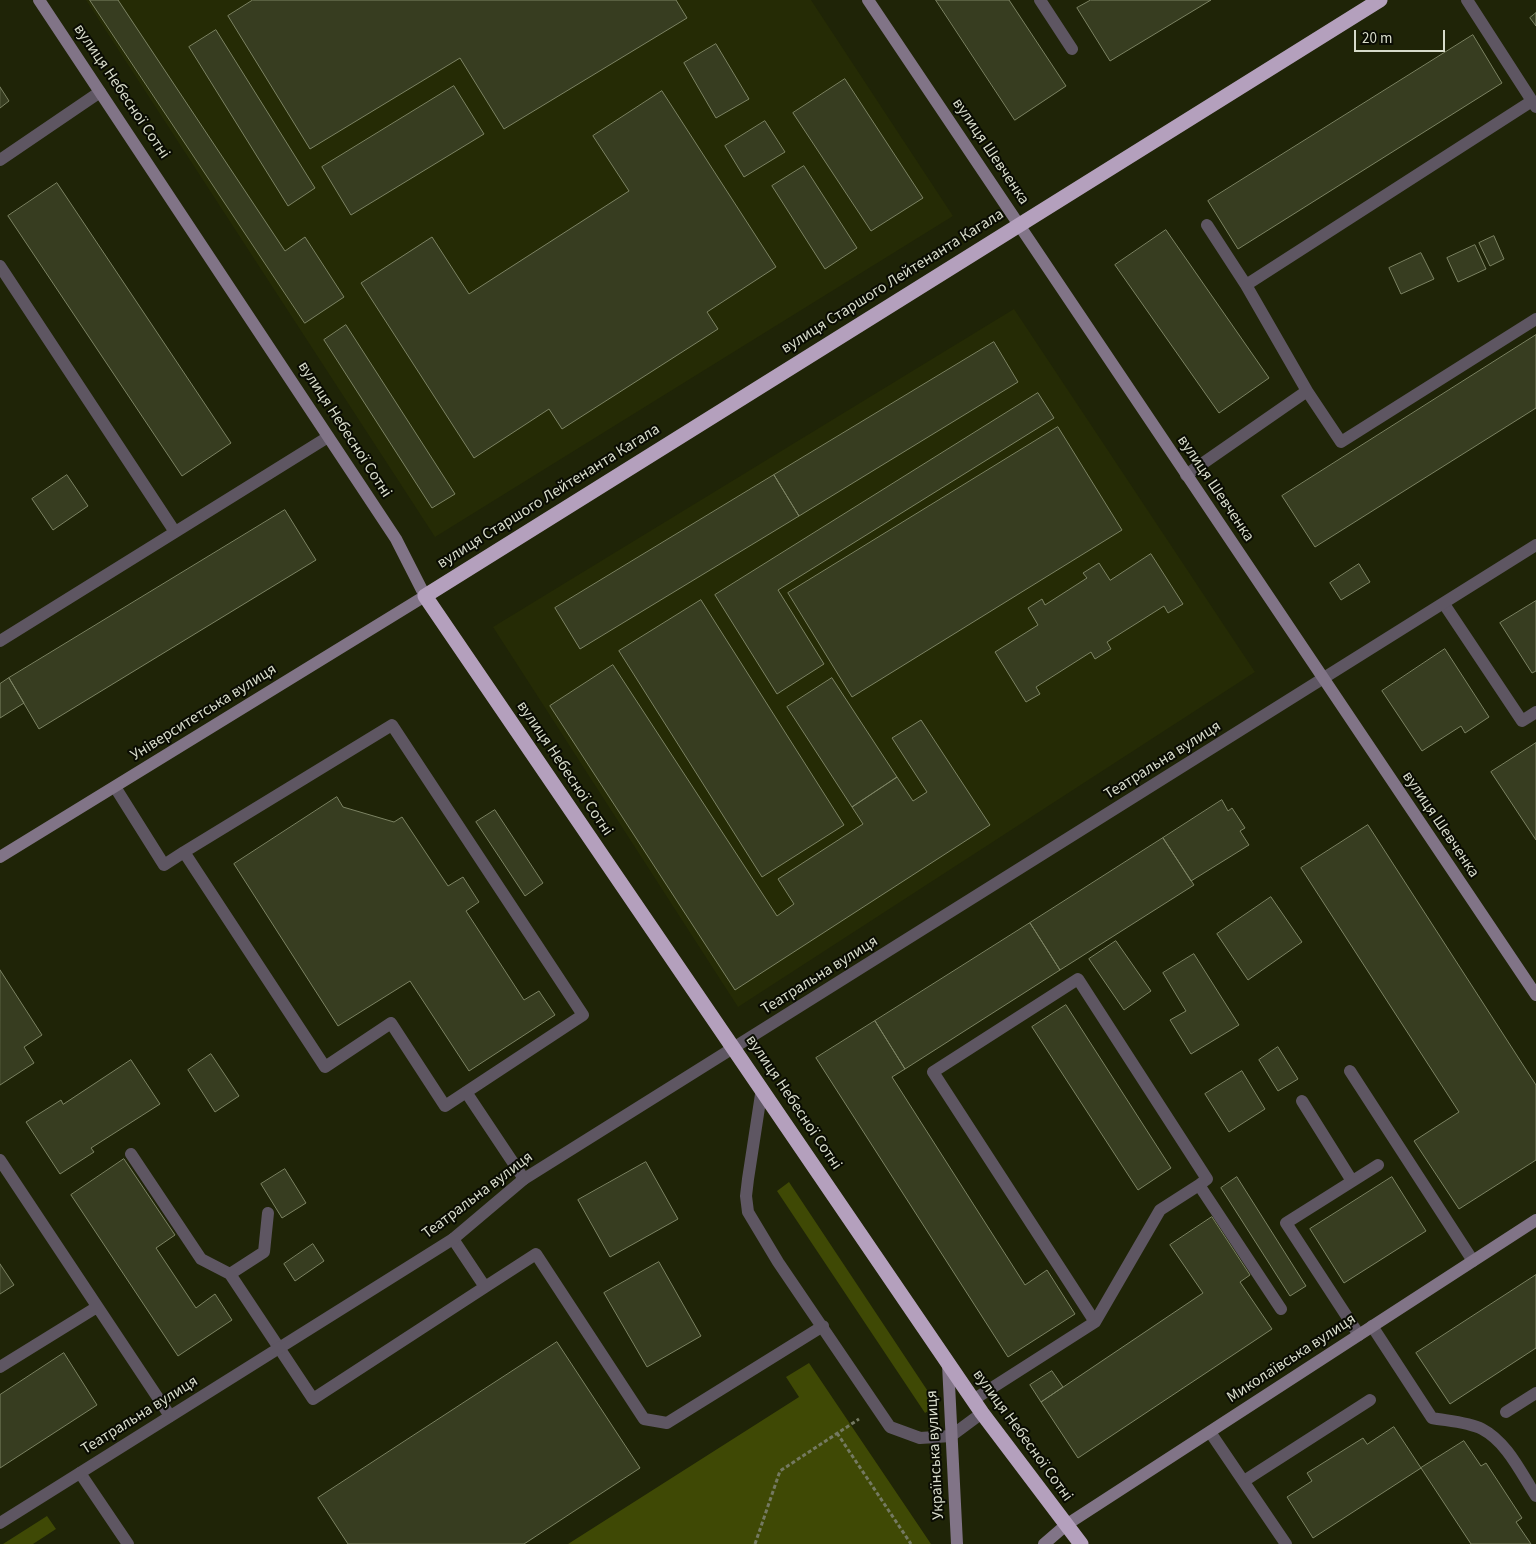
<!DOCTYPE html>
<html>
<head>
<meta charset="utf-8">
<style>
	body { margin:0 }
	#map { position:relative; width:1536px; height:1544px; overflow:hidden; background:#1f2407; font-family:"Source Sans 3",sans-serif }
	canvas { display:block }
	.scale { position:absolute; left:1354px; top:30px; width:91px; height:22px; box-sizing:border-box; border:2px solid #d7dbca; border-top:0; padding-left:6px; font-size:15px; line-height:18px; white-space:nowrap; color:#d7dbca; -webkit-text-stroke:4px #0a0c03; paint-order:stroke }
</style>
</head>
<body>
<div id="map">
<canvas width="1536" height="1544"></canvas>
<div class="scale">20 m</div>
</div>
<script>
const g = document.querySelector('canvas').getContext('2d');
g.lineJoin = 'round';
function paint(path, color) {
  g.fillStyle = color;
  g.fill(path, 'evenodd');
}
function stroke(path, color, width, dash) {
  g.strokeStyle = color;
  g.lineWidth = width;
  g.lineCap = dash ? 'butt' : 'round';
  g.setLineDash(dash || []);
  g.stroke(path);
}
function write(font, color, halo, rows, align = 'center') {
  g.font = font + ' "Source Sans 3",sans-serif';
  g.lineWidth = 4;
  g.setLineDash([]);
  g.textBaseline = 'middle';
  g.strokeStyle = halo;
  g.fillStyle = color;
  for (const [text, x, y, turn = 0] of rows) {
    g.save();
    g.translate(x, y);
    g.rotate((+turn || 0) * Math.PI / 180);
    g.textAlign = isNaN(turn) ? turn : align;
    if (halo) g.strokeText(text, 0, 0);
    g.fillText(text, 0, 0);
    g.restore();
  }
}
const built = new Path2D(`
	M86,0H811L953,216L435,537Z
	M1014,309L1255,672L738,1007L493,627Z`);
const green = new Path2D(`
	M789,1182L937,1405L925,1413L777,1191Z
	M809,1363L931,1544H568L799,1397L786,1377Z
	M47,1516L56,1529L33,1544H3Z`);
const building = new Path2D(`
	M90,0H118L285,251L305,237L344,297L305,323Z
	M253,0H676L687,18L504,129L460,58L310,149L228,16Z
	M936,0H1009L1066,86L1015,120Z
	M1091,0H1211L1110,61L1077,8Z
	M1536,13V26L1530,18Z
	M216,30L315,188L288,206L189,47Z
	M1473,35L1502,83L1238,249L1208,201Z
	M716,44L749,99L716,118L684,63Z
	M845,79L923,198L871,231L793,113Z
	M454,86L484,134L351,215L322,167Z
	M0,87L9,101L0,108Z
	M662,91L776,267L707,312L718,329L562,429L549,409L474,458L361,283L432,237L469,294L629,191L593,136Z
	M765,121L785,152L744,177L725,146Z
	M804,166L857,248L825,269L772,186Z
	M57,183L231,443L182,476L8,216Z
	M1166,230L1269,378L1219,413L1115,265Z
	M1494,236L1504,259L1490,266L1479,243Z
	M1475,245L1486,269L1458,282L1447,258Z
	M1421,253L1434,279L1401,294L1389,268Z
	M346,325L455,494L432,508L324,340Z
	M1536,335V408L1315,547L1282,496Z
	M994,342L1018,382L799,516L774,475Z
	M1038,393L1054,418L778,590L824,664L777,694L715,595Z
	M1058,427L1122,530L852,697L788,593Z
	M67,475L88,506L53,530L32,499Z
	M774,475L799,516L580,649L555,608Z
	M285,510L316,560L39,729L9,678Z
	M1151,554L1183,604L1168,613L1164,606L1107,642L1111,649L1095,659L1091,652L1036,687L1040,694L1026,702L995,652L1038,625L1028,608L1042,599L1045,605L1087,578L1083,573L1099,563L1110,580Z
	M1359,564L1370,582L1341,600L1330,583Z
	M701,600L844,825L762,877L619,651Z
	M1536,601V671L1532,673L1500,623Z
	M1445,649L1489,717L1465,733L1461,726L1422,751L1382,691Z
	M613,665L777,916L794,904L778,879L863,824L852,807L897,777L913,801L927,792L892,738L921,720L990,825L735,990L550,706Z
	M9,678L24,703L0,718V684Z
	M832,678L897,777L852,807L787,707Z
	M1536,743V840L1491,772Z
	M337,797L343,807L394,822L402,817L448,886L463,877L479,902L466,911L524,1000L539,991L555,1015L469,1071L410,981L338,1026L234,864Z
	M1222,800L1228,811L1232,808L1245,828L1240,831L1249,845L1191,881L1163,838Z
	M495,810L543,883L525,896L476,822Z
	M1368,825L1536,1085V1160L1459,1209L1414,1141L1459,1112L1301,868Z
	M1163,838L1194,885L1060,970L1030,923Z
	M1271,897L1302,942L1248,980L1217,934Z
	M1030,923L1060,970L905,1069L875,1021Z
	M1116,941L1151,991L1124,1010L1089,959Z
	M1194,954L1239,1025L1191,1054L1170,1020L1186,1011L1163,973Z
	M0,970L42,1035L24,1047L34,1063L0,1085Z
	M1066,1005L1171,1168L1138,1190L1032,1027Z
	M875,1021L905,1069L892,1077L1025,1285L1047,1270L1075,1314L1008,1357L816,1058Z
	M1278,1047L1298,1079L1278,1091L1259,1060Z
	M211,1054L239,1096L215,1112L188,1070Z
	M131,1060L160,1104L91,1148L94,1152L60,1174L26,1122L61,1100L63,1104Z
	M1242,1071L1265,1109L1229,1132L1205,1094Z
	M124,1159L175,1235L156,1248L196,1308L215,1294L232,1320L178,1356L71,1195Z
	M646,1162L678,1219L610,1257L578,1200Z
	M285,1169L306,1203L282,1218L261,1184Z
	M1237,1177L1306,1286L1290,1296L1221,1188Z
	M1392,1177L1426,1231L1344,1283L1310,1229Z
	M1212,1217L1250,1275L1240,1282L1272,1329L1078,1458L1041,1402L1203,1293L1170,1245Z
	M313,1244L324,1261L295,1281L284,1264Z
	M659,1262L701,1336L647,1367L604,1293Z
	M0,1264L14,1285L0,1294Z
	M1536,1275V1348L1450,1404L1416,1353Z
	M557,1342L640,1468L524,1544H348L318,1498Z
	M64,1353L97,1405L0,1468V1395Z
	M1052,1371L1063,1387L1041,1402L1030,1385Z
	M1394,1427L1421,1468L1313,1538L1287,1497L1312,1481L1307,1473L1363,1438L1367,1444Z
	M1464,1441L1481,1466L1486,1463L1522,1518L1516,1522L1531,1544H1471L1421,1468Z`);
const path = new Path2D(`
	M837,1433L911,1544
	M755,1544L780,1471L859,1419`);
const lane = new Path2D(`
	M1040,0L1072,49
	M1467,0L1536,107
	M0,160L100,92
	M0,266L175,532
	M1246,285L1532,101
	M1307,391L1341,442L1536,319
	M1186,475L1307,391L1246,285L1207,225
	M1444,604L1522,721L1536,712
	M0,641L328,437
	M115,787L164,865L184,852L325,1067L391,1023L445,1106L583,1015L392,725L184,852
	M1350,1071L1473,1261
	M762,1088L748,1179L746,1196L748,1212L778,1262L890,1427L920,1438L951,1436L982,1413
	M466,1092L524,1179
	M1302,1101L1352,1181
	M131,1154L201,1259L230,1274L313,1399L485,1287
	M0,1160L170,1416
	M453,1239L485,1287L536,1254L644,1419L667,1423L823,1326
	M230,1274L264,1252L268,1213
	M1095,1322L933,1072L1078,979L1207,1179L1199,1185L1281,1309
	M1372,1326L1432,1418C1448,1421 1468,1422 1482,1429C1507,1442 1521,1473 1536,1496
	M1359,1335L1286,1223L1378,1165
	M0,1367L97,1307
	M973,1400L1095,1322L1160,1210L1199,1185
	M1506,1412L1536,1393
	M1210,1432L1286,1544
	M80,1473L128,1544
	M1244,1481L1370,1400`);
const street = new Path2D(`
	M0,1523L453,1239L524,1179L1536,545`);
const secondary = new Path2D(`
	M868,0L1536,995
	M0,857L425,596L396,539L39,0
	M948,1364L957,1544
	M1044,1544L1066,1525L1536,1220`);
const highway = new Path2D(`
	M1081,1544L982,1413L425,596L1380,0`);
const streetNames = [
	["вулиця Небесної Сотні",121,92,56],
	["вулиця Шевченка",990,152,56],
	["вулиця Старшого Лейтенанта Кагала",893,282,-32],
	["вулиця Небесної Сотні",344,430,57],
	["вулиця Шевченка",1215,489,56],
	["вулиця Старшого Лейтенанта Кагала",549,497,-32],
	["Університетська вулиця",204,713,-32],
	["Театральна вулиця",1163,761,-32],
	["вулиця Небесної Сотні",564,769,56],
	["вулиця Шевченка",1440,825,56],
	["Театральна вулиця",820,976,-32],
	["вулиця Небесної Сотні",793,1103,56],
	["Театральна вулиця",478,1196,-37],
	["Миколаївська вулиця",1292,1359,-33],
	["Театральна вулиця",140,1416,-32],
	["вулиця Небесної Сотні",1022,1436,54],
	["Українська вулиця",936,1455,-93]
];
paint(built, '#252b05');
paint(green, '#3f4905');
paint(building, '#373d20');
stroke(building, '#7c8363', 1);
stroke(path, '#747961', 3, [4, 2.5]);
stroke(lane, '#5e5662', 12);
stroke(street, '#5e5662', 12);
stroke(secondary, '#817487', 12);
stroke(highway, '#b4a0bd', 15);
write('16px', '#d7dbca', '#0a0c03', streetNames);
</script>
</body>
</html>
